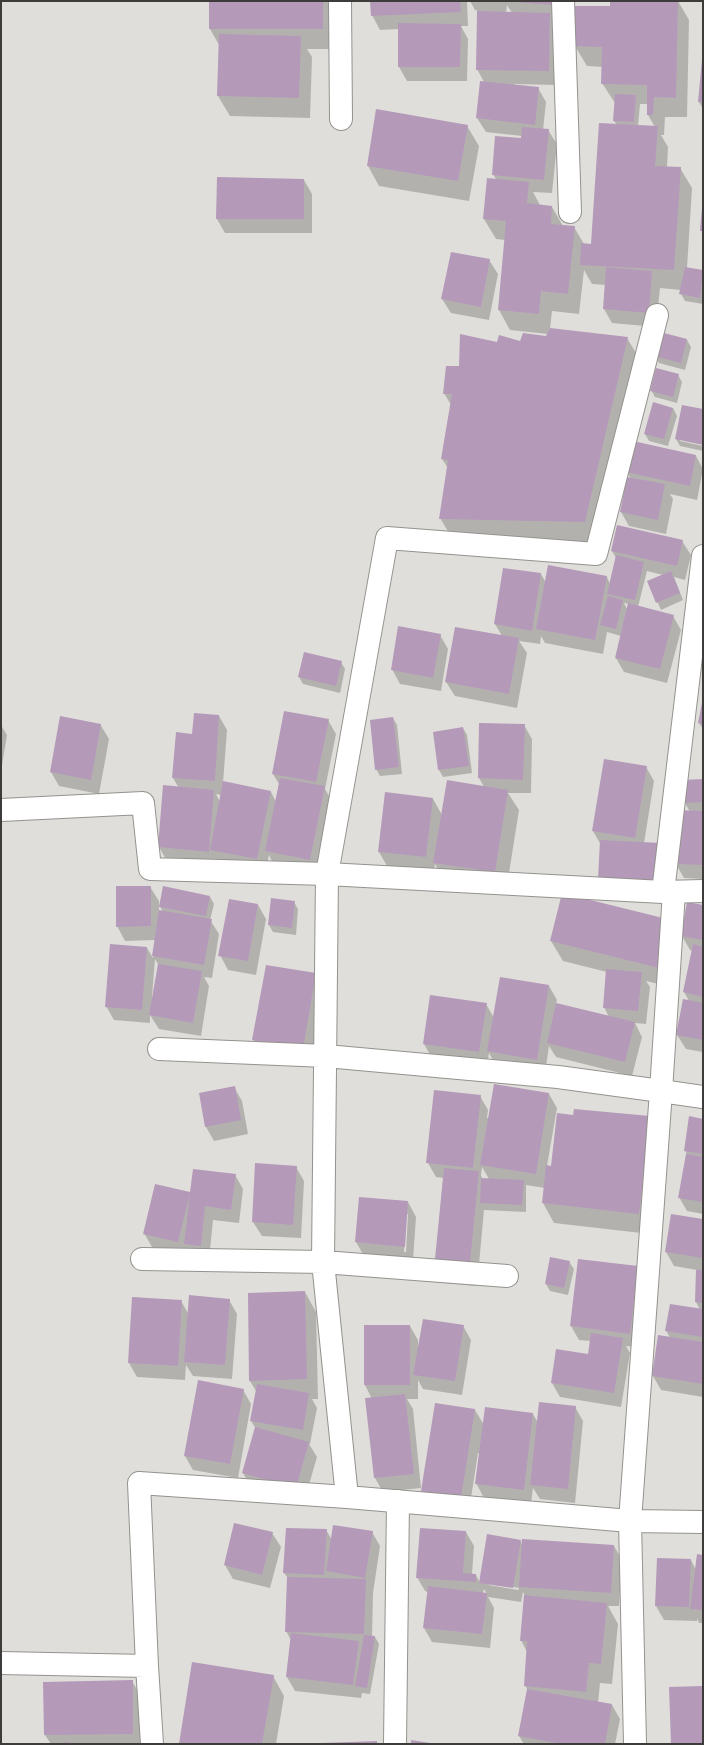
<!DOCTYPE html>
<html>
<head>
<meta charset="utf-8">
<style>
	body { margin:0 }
	#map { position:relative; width:704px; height:1745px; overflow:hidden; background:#e0deda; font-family:Roboto,sans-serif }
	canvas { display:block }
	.frame { position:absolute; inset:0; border:2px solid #3d3c3b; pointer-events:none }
</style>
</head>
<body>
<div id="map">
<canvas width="704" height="1745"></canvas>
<div class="frame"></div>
</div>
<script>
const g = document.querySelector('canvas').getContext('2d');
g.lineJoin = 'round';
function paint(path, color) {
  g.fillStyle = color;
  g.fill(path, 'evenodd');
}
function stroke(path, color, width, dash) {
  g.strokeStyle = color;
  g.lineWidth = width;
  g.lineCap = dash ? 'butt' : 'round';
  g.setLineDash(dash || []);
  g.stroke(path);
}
const shadow = new Path2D(`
	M210,1H334V49H307L312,57L310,118L230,116L218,96L219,45L210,29Z
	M371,1H467L468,26H461L468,39L467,81H407L399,67V29L380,30L372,15Z
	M470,1H561L560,18H552L558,28L557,85L514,84V86L538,88L546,102L543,130H548L557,144L552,193L533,192L540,205L552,207L563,226L574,227L584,244L592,245L617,125L614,121L615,103L602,83L603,67L587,66L575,46L576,7H611V1H678L689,20L687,117H665L664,135H661L668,147L667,167L680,168L692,188L687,268L703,271V304L685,301L681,294V290L660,288L656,327L612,323L604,309L606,285L592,284L584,270L579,314L552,311L550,329L627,338L645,368L602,552L458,548L440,518L448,468L442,459L451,405L444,393L460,367L498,343L521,342L547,337L548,334L510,330L499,310L505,240L496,239L484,219L496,179L493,174L522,139V136L486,132L477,118L484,82L477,69L478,11L475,10ZM507,5L512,13H506ZM640,104H648V115L655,127L638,126Z
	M703,60V109L699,102Z
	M467,126L479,146L469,201L379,186L368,166Z
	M218,178L304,180L312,194V233H225L217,219Z
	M489,260L498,274L489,320L451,313L442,299Z
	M687,340L691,347L685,370L659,363L655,356Z
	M678,375L682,382L677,403L655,397L651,390Z
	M682,406L703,410V444L680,439V441L703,446V451L680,446L676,439Z
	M673,408L677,416L668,446L649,441L645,434Z
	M696,456L703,469L697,500L670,494L673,499L666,534L629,526L621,512L631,479L627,472Z
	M682,541L691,555L685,580L674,577L683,600L661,610L648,581L663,575L647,571L638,607L673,616L681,630L667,683L624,672L616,658L621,636L607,632L603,654L545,643L541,636L540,644L519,641L527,653L517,708L455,696L446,682L502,636L495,624L541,574L546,583L607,577L610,584L616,558L612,551ZM624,603L629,604L627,609Z
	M440,635L448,649L441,691L400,684L392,669Z
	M304,653L341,662L345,669L340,693L303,684L299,677Z
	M703,654V667L701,665Z
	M703,704V729L699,723Z
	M219,716L227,730L223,783L271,792L276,802L279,784L273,774L328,720L336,734L325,789L332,801L318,874L274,865L269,855L265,873L167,861L159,847L179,788L173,778L193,735ZM216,794L221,795L220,802Z
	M393,718L397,725L402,774L380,776L376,769Z
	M100,724L109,739L99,794L59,786L51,772Z
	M1,725L7,735L1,771Z
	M524,725L532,739L531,793H508L519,810L506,892L445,882L435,864L434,871L387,866L379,852L433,799L442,815L484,787L479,778Z
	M463,728L467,735L472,773L443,777L439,770L434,733Z
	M646,767L654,781L644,843L601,845L593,831Z
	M703,780V879L684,878L676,864L690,812L685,803Z
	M150,887L159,901V911L163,912L160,906L210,897L214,904L210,920L219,934L212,978L204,977L209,986L201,1036L159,1029L150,1015V1023L114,1020L106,1006L147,948L153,958L155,940L125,941L117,926ZM155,959L159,966L153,997H152Z
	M230,900L258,905L266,919L256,975L228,970L220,955Z
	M294,902L298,909L296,935L273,932L269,925Z
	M703,906V1052L686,1049L677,1035L689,1001L684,992L693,951L690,950L682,936Z
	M671,921L682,941L671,987L646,981L650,987L646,1024L635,1023L642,1037L632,1076L556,1057L549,1046L545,1073L496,1065L489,1053L487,1066L432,1058L424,1044L431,996L486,1004L494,1018L549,986L557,1000L556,1004L609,1017L604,1007L607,972L563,961L551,941Z
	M315,974L323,988L311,1062L262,1054L254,1040Z
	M234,1087L242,1101L248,1134L214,1141L206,1127L200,1094Z
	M549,1094L557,1108L547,1166L552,1167L574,1116L649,1117L650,1234L554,1223L543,1203L545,1188L526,1185V1212L484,1210L477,1286L443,1283L435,1269L443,1178L436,1177L428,1163L480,1096L488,1110L487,1118H489ZM482,1167L489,1179H483L481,1176Z
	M703,1120V1214L687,1211L679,1197L687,1155L685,1150Z
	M296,1167L304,1181L301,1238L262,1236L253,1222Z
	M235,1175L243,1189L239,1223L213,1220L209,1260L193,1258L188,1249L186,1256L152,1247L144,1233L156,1185L191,1193Z
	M408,1202L416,1217L413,1260L364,1256L356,1242ZM406,1214H408L406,1252H404Z
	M703,1220V1397L661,1390L653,1376L659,1336L670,1338L666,1330L700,1310L696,1302L697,1270L674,1266L666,1252Z
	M569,1262L574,1269L568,1295L550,1291L546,1284Z
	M638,1267L637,1347L626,1346L630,1353L621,1407L560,1397L552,1383L589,1355L591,1341L579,1340L571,1326Z
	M305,1292L316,1312L318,1399H312L317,1408L310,1444H309L317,1457L304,1502L251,1487L243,1473L256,1429L251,1421L256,1391L250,1381Z
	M133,1298L181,1301L188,1313L229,1300L237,1314L232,1379L193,1376L186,1365L185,1380L137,1377L129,1363Z
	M365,1326H410L418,1340V1347L463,1326L471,1340L462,1395L423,1389L418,1380V1399H407L413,1409L421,1488L383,1492L375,1478L372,1399L365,1385Z
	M243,1390L251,1404L238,1478L193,1470L185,1456Z
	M436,1404L475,1410L484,1425L533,1414L538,1423L575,1407L583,1421L575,1503L540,1499L533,1488L531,1504L484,1498L476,1483L480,1454L478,1453L469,1511L430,1505L422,1491Z
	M235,1524L272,1533L281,1547L270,1588L233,1579L225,1565Z
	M326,1530L332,1540L372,1532L380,1546L373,1593L372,1637H375L379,1644L370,1694L362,1693L361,1698L295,1691L287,1677L291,1640L286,1631L288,1578L284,1573Z
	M466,1532L474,1546L472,1574L476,1575L480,1583L520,1541L522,1544L614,1546L622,1560L619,1606H608L618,1624L612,1684L600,1683L598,1703L612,1705L620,1719L615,1744H524L519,1736L528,1691L525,1685L527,1652L521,1640L525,1596L523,1592L521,1602L488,1597L494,1608L490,1648L432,1642L424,1628L428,1592L425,1591L417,1577ZM489,1583L519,1588L518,1590L489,1585ZM484,1589L487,1594L483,1593Z
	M703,1556V1623H699L697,1618V1621L664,1620L656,1606L691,1560L696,1570Z
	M273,1676L284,1696L276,1744H180Z
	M132,1681L140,1695L141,1744H51L45,1735Z`);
const building = new Path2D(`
	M209,1H323V29H209Z
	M370,1H460L461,12L371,16Z
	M503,1H553V5Z
	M610,1H678L676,98L654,97L653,115H647V85L601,84L602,47L574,46L575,6H610Z
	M477,11L550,13L549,71L476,70Z
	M398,23L461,24L460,67H398Z
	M219,34L301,36L299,98L217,96Z
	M702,60H703V102H698Z
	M480,81L539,87L535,125L476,118Z
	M615,94L636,95L634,122L613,121Z
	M376,109L468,125L458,181L367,166Z
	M599,123L658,126L655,166L681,167L674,270L580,265L581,243L591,244Z
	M522,127L549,129L544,180L492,175L495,136L521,138Z
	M217,177L304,179V219H216Z
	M487,178L529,182L527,203L552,206L551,224L575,226L568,294L541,291L539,314L498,310L506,221L483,219Z
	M702,208H703V231H700Z
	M451,252L490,259L481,307L441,299Z
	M606,267L652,271L649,313L603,309Z
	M685,267L703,270L700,298L679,294Z
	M550,328L628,337L585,522L439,519L448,460L441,459L452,394H443L446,366H459L460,334L497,342L499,335L520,341L523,333L546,336Z
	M660,332L687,339L681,363L653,356Z
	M656,368L679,374L673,397L650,391Z
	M653,402L673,408L664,439L644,434Z
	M682,405L703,409V445L675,439Z
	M633,441L696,455L690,486L626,472Z
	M627,477L665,484L658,520L620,512Z
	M617,525L683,540L677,566L611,551Z
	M616,555L644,562L635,600L607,594Z
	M548,565L607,576L595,640L536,629Z
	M503,568L541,573L532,631L494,624Z
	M671,571L680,593L656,603L647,581Z
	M608,596L623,600L616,629L600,625Z
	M628,603L674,615L660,669L615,658Z
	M398,626L441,634L433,678L391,670Z
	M455,627L519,638L509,694L445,682Z
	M304,652L342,661L336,686L298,677Z
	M702,703H703V724L698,723Z
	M284,711L329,719L316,782L272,774Z
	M194,713L219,715L215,781L172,778L176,732L192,734Z
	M60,716L101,724L91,780L50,772Z
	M393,717L399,767L375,770L370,720Z
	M479,723L525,724L523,780L478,778Z
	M463,727L469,766L438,770L433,732Z
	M604,759L647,766L635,838L592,831Z
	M280,778L325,786L310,860L265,851Z
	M703,779V802L684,803L683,780Z
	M447,780L508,790L495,872L433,863Z
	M223,781L271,791L257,859L210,850Z
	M163,785L214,790L209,852L158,847Z
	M385,792L433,798L426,857L378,852Z
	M676,810L703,811V865L675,864Z
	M600,840L661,843L660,883L598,879Z
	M116,886H151V926L116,927Z
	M163,886L210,896L206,916L159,907Z
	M562,893L671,920L659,968L550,941Z
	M271,898L295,901L292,928L268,925Z
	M229,899L258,904L248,961L218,956Z
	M687,902L703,905V940L681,936Z
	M159,910L212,919L204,965L152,956Z
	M110,944L147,947L142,1010L105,1007Z
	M693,944L703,947V997L683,992Z
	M158,964L202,971L193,1023L149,1015Z
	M266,965L316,973L303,1049L252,1040Z
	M606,969L642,972L638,1011L603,1008Z
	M500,977L549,985L537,1060L487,1051Z
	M430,995L487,1003L479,1052L423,1044Z
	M683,999L703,1003V1040L676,1035Z
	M556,1003L635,1022L625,1062L547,1043Z
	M494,1084L549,1093L536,1174L480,1165Z
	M235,1086L241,1120L205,1127L199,1093Z
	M434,1090L481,1095L473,1168L426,1163Z
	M574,1109L650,1116L639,1214L542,1203L546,1165L551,1166L557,1113L573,1115Z
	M689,1116L703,1119V1154L684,1151Z
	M686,1154L703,1157V1202L678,1198Z
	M255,1163L297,1166L293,1225L252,1222Z
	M444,1168L479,1171L469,1272L434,1269Z
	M193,1169L236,1174L231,1210L205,1206L201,1246L184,1244L190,1194L178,1242L143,1234L155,1184L190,1192Z
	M481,1178L524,1180L522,1205L480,1203Z
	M359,1197L408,1201L405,1247L355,1242Z
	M671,1214L703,1219V1258L665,1252Z
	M550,1257L570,1261L564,1288L545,1284Z
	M578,1259L638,1266L630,1334L570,1326Z
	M696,1270H703V1303L695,1302Z
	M305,1291L307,1379L249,1381L248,1293Z
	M189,1295L230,1299L225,1365L184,1362Z
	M132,1297L182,1300L178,1366L128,1363Z
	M670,1304L703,1309V1337L665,1331Z
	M423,1319L464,1325L455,1381L413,1375Z
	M364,1325H410V1385H364Z
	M591,1333L623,1338L614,1393L551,1383L556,1349L588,1354Z
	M658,1335L703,1342V1384L652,1376Z
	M198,1380L244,1389L230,1464L184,1456Z
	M257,1384L309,1393L303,1430L250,1421Z
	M405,1394L414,1474L374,1478L365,1398Z
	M539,1402L576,1406L568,1489L530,1485Z
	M435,1403L475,1409L461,1498L421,1491Z
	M485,1407L533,1413L524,1490L475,1484Z
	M255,1427L309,1442L296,1488L242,1473Z
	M234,1523L273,1532L262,1575L224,1565Z
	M333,1525L373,1531L365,1578L326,1571Z
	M286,1528L327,1529L324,1575L283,1573Z
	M420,1528L466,1531L463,1573L476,1574V1582L416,1578Z
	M487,1534L521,1540L513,1588L479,1583Z
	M522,1539L614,1545L611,1593L519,1587Z
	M697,1554L703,1555V1610L690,1609Z
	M657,1558L691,1559L689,1607L655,1606Z
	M287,1577L366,1579L364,1634L285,1632Z
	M428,1586L487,1593L482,1634L423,1628Z
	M524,1595L607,1603L601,1664L589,1663L586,1692L524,1686L527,1641H520Z
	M291,1633L359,1641L353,1685L286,1677Z
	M364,1635L375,1636L367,1688L355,1686Z
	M192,1662L274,1675L262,1744H179Z
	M133,1680V1734L44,1735L43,1682Z
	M703,1686V1744H671L669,1687Z
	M527,1689L612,1704L605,1744H562L518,1736Z
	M411,1740L430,1743V1744H411Z
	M377,1741V1744H322V1743Z
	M64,1742L74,1743L73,1744H64Z`);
const minor = new Path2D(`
	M340,1L341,119
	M563,1L570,212
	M1,810L143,803L150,869L327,874L387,538L596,554L657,315
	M663,892L703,556
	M674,892L661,1091L703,1097
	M159,1049L326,1056L558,1077L661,1091L630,1521L635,1744
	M142,1259L323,1262L507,1276
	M347,1497L323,1262L327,874L663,892L703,891
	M1,1663L147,1666L152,1744
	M147,1666L139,1483L347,1497L630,1521L703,1522
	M395,1744L398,1501`);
paint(shadow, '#0003');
paint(building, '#b499b9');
stroke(minor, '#94928e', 24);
stroke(minor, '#fff', 22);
</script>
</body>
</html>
